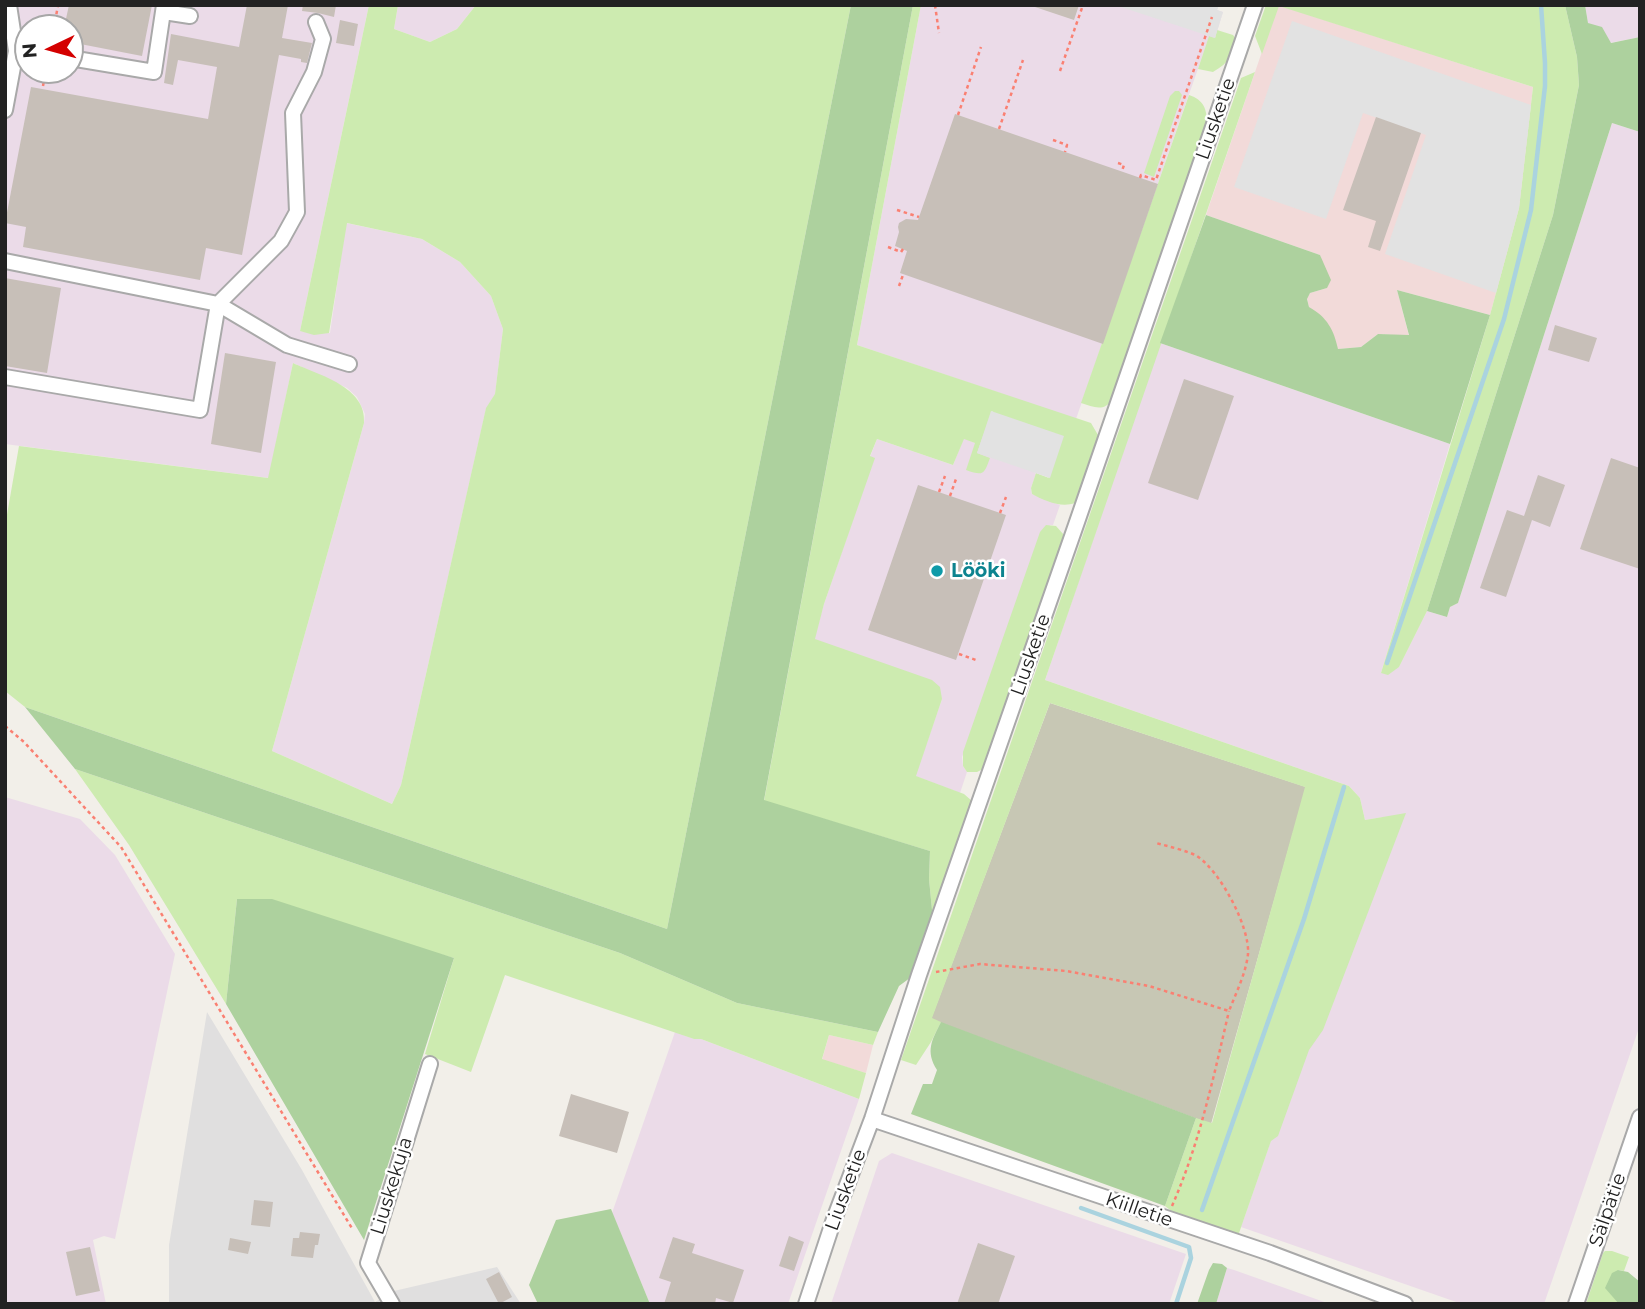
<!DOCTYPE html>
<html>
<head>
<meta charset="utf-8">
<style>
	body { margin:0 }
	#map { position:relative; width:1645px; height:1309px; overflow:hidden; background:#f2efe9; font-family:Montserrat,sans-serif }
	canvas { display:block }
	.frame { position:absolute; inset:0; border:7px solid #222; pointer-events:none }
	.north { position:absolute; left:14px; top:14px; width:70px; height:70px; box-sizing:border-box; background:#fff; border:2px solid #a7a7a7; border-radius:50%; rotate:265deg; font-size:19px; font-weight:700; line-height:28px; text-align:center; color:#222 }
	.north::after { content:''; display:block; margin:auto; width:24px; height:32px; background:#d40000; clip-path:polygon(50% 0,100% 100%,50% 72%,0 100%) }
</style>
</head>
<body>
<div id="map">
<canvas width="1645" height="1309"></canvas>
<div class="frame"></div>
<div class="north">N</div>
</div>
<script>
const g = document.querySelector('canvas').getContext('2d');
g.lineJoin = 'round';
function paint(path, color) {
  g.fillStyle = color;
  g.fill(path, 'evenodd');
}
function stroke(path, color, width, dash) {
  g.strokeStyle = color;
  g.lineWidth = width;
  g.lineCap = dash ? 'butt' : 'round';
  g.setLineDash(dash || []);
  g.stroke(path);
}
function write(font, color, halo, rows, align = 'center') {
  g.font = font + ' Montserrat,sans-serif';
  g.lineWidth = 5;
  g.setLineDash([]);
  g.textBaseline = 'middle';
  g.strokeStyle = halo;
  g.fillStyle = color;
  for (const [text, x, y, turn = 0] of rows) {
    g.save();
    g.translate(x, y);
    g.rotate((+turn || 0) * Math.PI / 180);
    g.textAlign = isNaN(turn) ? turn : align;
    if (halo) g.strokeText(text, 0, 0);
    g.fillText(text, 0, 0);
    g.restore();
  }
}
const residential = new Path2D(`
	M207,1012L302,1170L375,1302L394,1291L497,1267L521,1304H169V1245Z`);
const commercial = new Path2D(`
	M1278,5L1533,87L1519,208L1490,315L1397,290L1409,336L1378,334L1361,347L1338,349L1309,307L1307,298L1310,293L1327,288L1320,255L1206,215Z
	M829,1035L873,1045L866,1073L822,1060Z`);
const industrial = new Path2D(`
	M5,5H369L300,331L330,333L346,223L422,239L460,262L491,296L503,329L495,395L486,409L401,785L392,804L272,751L364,423L365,414L357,397L347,388L293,363L269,478L5,444ZM28,28H70V70H28Z
	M398,5H476L457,29L430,42L394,29Z
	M921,5H1219L1217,10L1223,12L1215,38L1209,37L1076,419L857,345Z
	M1585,5H1640V37L1610,43L1588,23Z
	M1612,123L1640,132V1025L1544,1304H1462L1241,1227L1383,817L1365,820L1360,798L1349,786L1045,680L1160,343L1450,444L1381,673L1399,667L1427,611L1447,617L1450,607L1458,603Z
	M991,411L1036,474L1031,488L1032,494L1060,505L1053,525H1050L962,757L963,766L967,772L960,793L915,776L942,699L814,639L824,604L874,458L870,457L877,439L953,465L964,438L975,443Z
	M5,797L80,819L115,855L175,954L115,1239L104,1236L93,1240L106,1304H5Z
	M675,1032L694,1039H701L859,1099L788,1304H650L612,1213Z
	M892,1153L1186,1254L1169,1304H831L879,1161Z
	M1227,1268L1234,1270L1330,1304H1216Z`);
const construction = new Path2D(`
	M1050,703L1306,787L1211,1124L931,1019Z`);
const grass = new Path2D(`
	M369,5H398L394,29L430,42L457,29L476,5H851L667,929L25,707L5,691V526L19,446L268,478L293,363C319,375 367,387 364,423L272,751L392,804L401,785L486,408L495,394L503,329L491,296L460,262L422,239L347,223L329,333L314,335L300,331Z
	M913,5H921L857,345L1091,423L1098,435L1075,503C1061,508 1045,501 1032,494L1031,488L1036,473L1049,478L992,411L977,453L990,458C984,475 983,476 966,470L975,443L964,439L953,465L877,439L870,456L875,458L824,604L815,639L932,680L940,687L942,699L916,776L964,794L972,801L933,920L929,879L930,851L764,801Z
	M1266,5H1565L1577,57L1579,85L1553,215L1427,611L1399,667L1388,675L1381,673L1490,315L1519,208L1533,87L1279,6L1262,54L1255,36Z
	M1217,30L1233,35L1236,39C1230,58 1231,61 1213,72L1198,69L1209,36L1215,38Z
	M1255,72L1045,680L1349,786L1360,798L1365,820L1406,813L1323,1030L1309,1050L1278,1136L1271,1141L1238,1236L1178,1216L1165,1206L1196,1118L1212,1123L1305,787L1050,703L932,1018L941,1022L931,1042L916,1065L901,1060L1241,78Z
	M1175,91H1179L1182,95L1154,177L1144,173L1170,96Z
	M1189,95C1204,100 1207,109 1207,124L1112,400C1104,412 1093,407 1081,403Z
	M1046,525L1056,526L1064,535L983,769L977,772H967L963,766V752L1040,532Z
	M75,769L620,953L737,1003L878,1032L873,1045L829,1035L822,1059L866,1073L859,1099L701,1039H694L505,975L471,1072L425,1054L454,958L237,899L226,1004L129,845Z
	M1605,1251H1612L1629,1257L1624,1271L1618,1270L1619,1304H1586L1603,1253Z`);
const forest = new Path2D(`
	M851,5H913L764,800L930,851L929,879L933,920L914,975L899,986L878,1032L737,1003L620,953L75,769L25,707L667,929Z
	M1565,5H1585L1588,23L1602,27L1611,43L1640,37V132L1612,123L1458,603L1450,607L1447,617L1427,611L1553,215L1579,85L1577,57Z
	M1206,215L1320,255L1331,280L1327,288L1310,293L1307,299L1309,307C1327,317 1334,330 1338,349L1361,347L1378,334L1409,335L1397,290L1490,315L1450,444L1160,343Z
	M237,899H272L454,958L364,1240L226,1004Z
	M941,1022L1196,1118L1165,1206L911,1114L923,1084H932L937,1070C925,1051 932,1040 941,1022Z
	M611,1209L650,1304H538L529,1285L556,1220Z
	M1213,1263L1222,1264L1227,1268L1216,1304H1197L1209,1270Z
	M1618,1270L1628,1272L1640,1282V1304H1619L1605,1288L1612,1273Z`);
const parking = new Path2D(`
	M1115,5H1219L1217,10L1223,12L1215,38Z
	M1292,21L1531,105L1519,208L1496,293L1385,254L1426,135L1363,113L1326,219L1234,187Z
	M991,411L1064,436L1050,478L977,453Z`);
const stream = new Path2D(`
	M1387,663L1504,319L1531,210L1545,86V63L1541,5
	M1081,1208L1189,1247L1191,1258L1176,1304
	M1202,1210L1304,919L1344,787`);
const building = new Path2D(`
	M69,5H152L142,56L70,42V28H64Z
	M247,5H288L282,38L312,43L307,63L301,62V59L279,55L242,255L206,248L200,280L23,247L26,227L5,223L31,87L208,119L217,67L178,60L173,85L164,83L171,34L239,47Z
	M303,5H336L334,17L318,13L302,11Z
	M1036,5H1079L1074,20L1035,7Z
	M340,20L358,24L354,46L336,43Z
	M955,114L1158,184L1103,344L900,273L907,251L895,246L899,232L898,227L899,223L906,219L918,220Z
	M1376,117L1421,133L1380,251L1368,247L1376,221L1343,210Z
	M5,278L61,288L47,373L5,366Z
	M1555,325L1597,338L1589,362L1548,350Z
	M225,353L276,362L261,453L211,444Z
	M1184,379L1234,396L1198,500L1148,483Z
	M1611,458L1640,468V569L1580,549Z
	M1538,475L1565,485L1550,527L1532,520L1506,597L1480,588L1507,510L1524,516Z
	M918,485L1006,515L956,660L868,630Z
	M571,1094L629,1112L617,1153L559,1136Z
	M254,1200L273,1202L270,1227L251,1225Z
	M300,1232L320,1234L318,1245H315L313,1258L291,1256L293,1238H299Z
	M789,1236L804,1242L794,1271L779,1266Z
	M673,1237L695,1244L692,1253L744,1270L733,1303L716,1298L715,1304H664L671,1282L659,1278Z
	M230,1238L251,1242L248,1254L228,1250Z
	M978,1243L1015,1256L998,1304H957Z
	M90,1247L100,1291L76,1296L66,1252Z
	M499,1272L512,1297L499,1304L486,1279Z`);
const path = new Path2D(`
	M935,5L939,33
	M54,28L58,5
	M1060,71L1083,5
	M43,86L46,70
	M958,115L981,47
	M999,129L1023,60
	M1053,140L1067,145L1065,152
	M1118,163L1124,165L1122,171
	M1140,178L1141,175L1156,180L1212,17
	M897,210L919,217
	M888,247L901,252L903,249
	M899,286L903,275
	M939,492L945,476
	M950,496L956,479
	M1000,513L1006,497
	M959,654L976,660
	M5,726L24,742L121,847L353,1230
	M936,972L980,964L1066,971L1149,986L1229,1011C1236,993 1246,973 1248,954C1250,927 1220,871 1197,856C1188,851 1167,846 1156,843
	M1172,1206C1200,1142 1213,1079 1229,1011`);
const minor = new Path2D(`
	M164,12L190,16
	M316,22L323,39L314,72L293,113L297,212L281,241L218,304L287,345L349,364
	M70,58L154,72L164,5
	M5,110L16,51L9,5
	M5,261L218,304L200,410L5,377
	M872,1119L1270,1253L1405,1304
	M392,1304L368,1263L430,1064
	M806,1304L833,1222L872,1119L919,975L1077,522L1255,5
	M1576,1304L1640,1117`);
const markers = [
	[937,571,7,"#0f9aa8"]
];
const streetNames = [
	["Liusketie",1216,119,-71],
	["Liusketie",1031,655,-71],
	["Liuskekuja",392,1186,-73],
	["Liusketie",846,1190,-70],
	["Kiilletie",1139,1210,19],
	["Sälpätie",1608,1210,-71]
];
const cultureNames = [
	["Lööki",951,571]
];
paint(residential, '#e0dfdf');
paint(commercial, '#f2dad9');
paint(industrial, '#ebdbe8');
paint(construction, '#c7c7b4');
paint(grass, '#cdebb0');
paint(forest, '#add19e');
paint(parking, '#e2e2e2');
stroke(stream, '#aad3df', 4.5);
paint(building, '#c7bfb8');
stroke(minor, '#a9a9a9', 18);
stroke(path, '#fa8072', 2.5, [3.5, 3.5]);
stroke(minor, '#fff', 14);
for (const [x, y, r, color] of markers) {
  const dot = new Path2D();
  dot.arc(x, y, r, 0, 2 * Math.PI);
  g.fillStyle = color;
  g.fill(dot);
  stroke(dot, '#fff', 2.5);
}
write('19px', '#222', '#fff', streetNames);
write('bold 19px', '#0d838f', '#fff', cultureNames, 'left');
</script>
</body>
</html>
